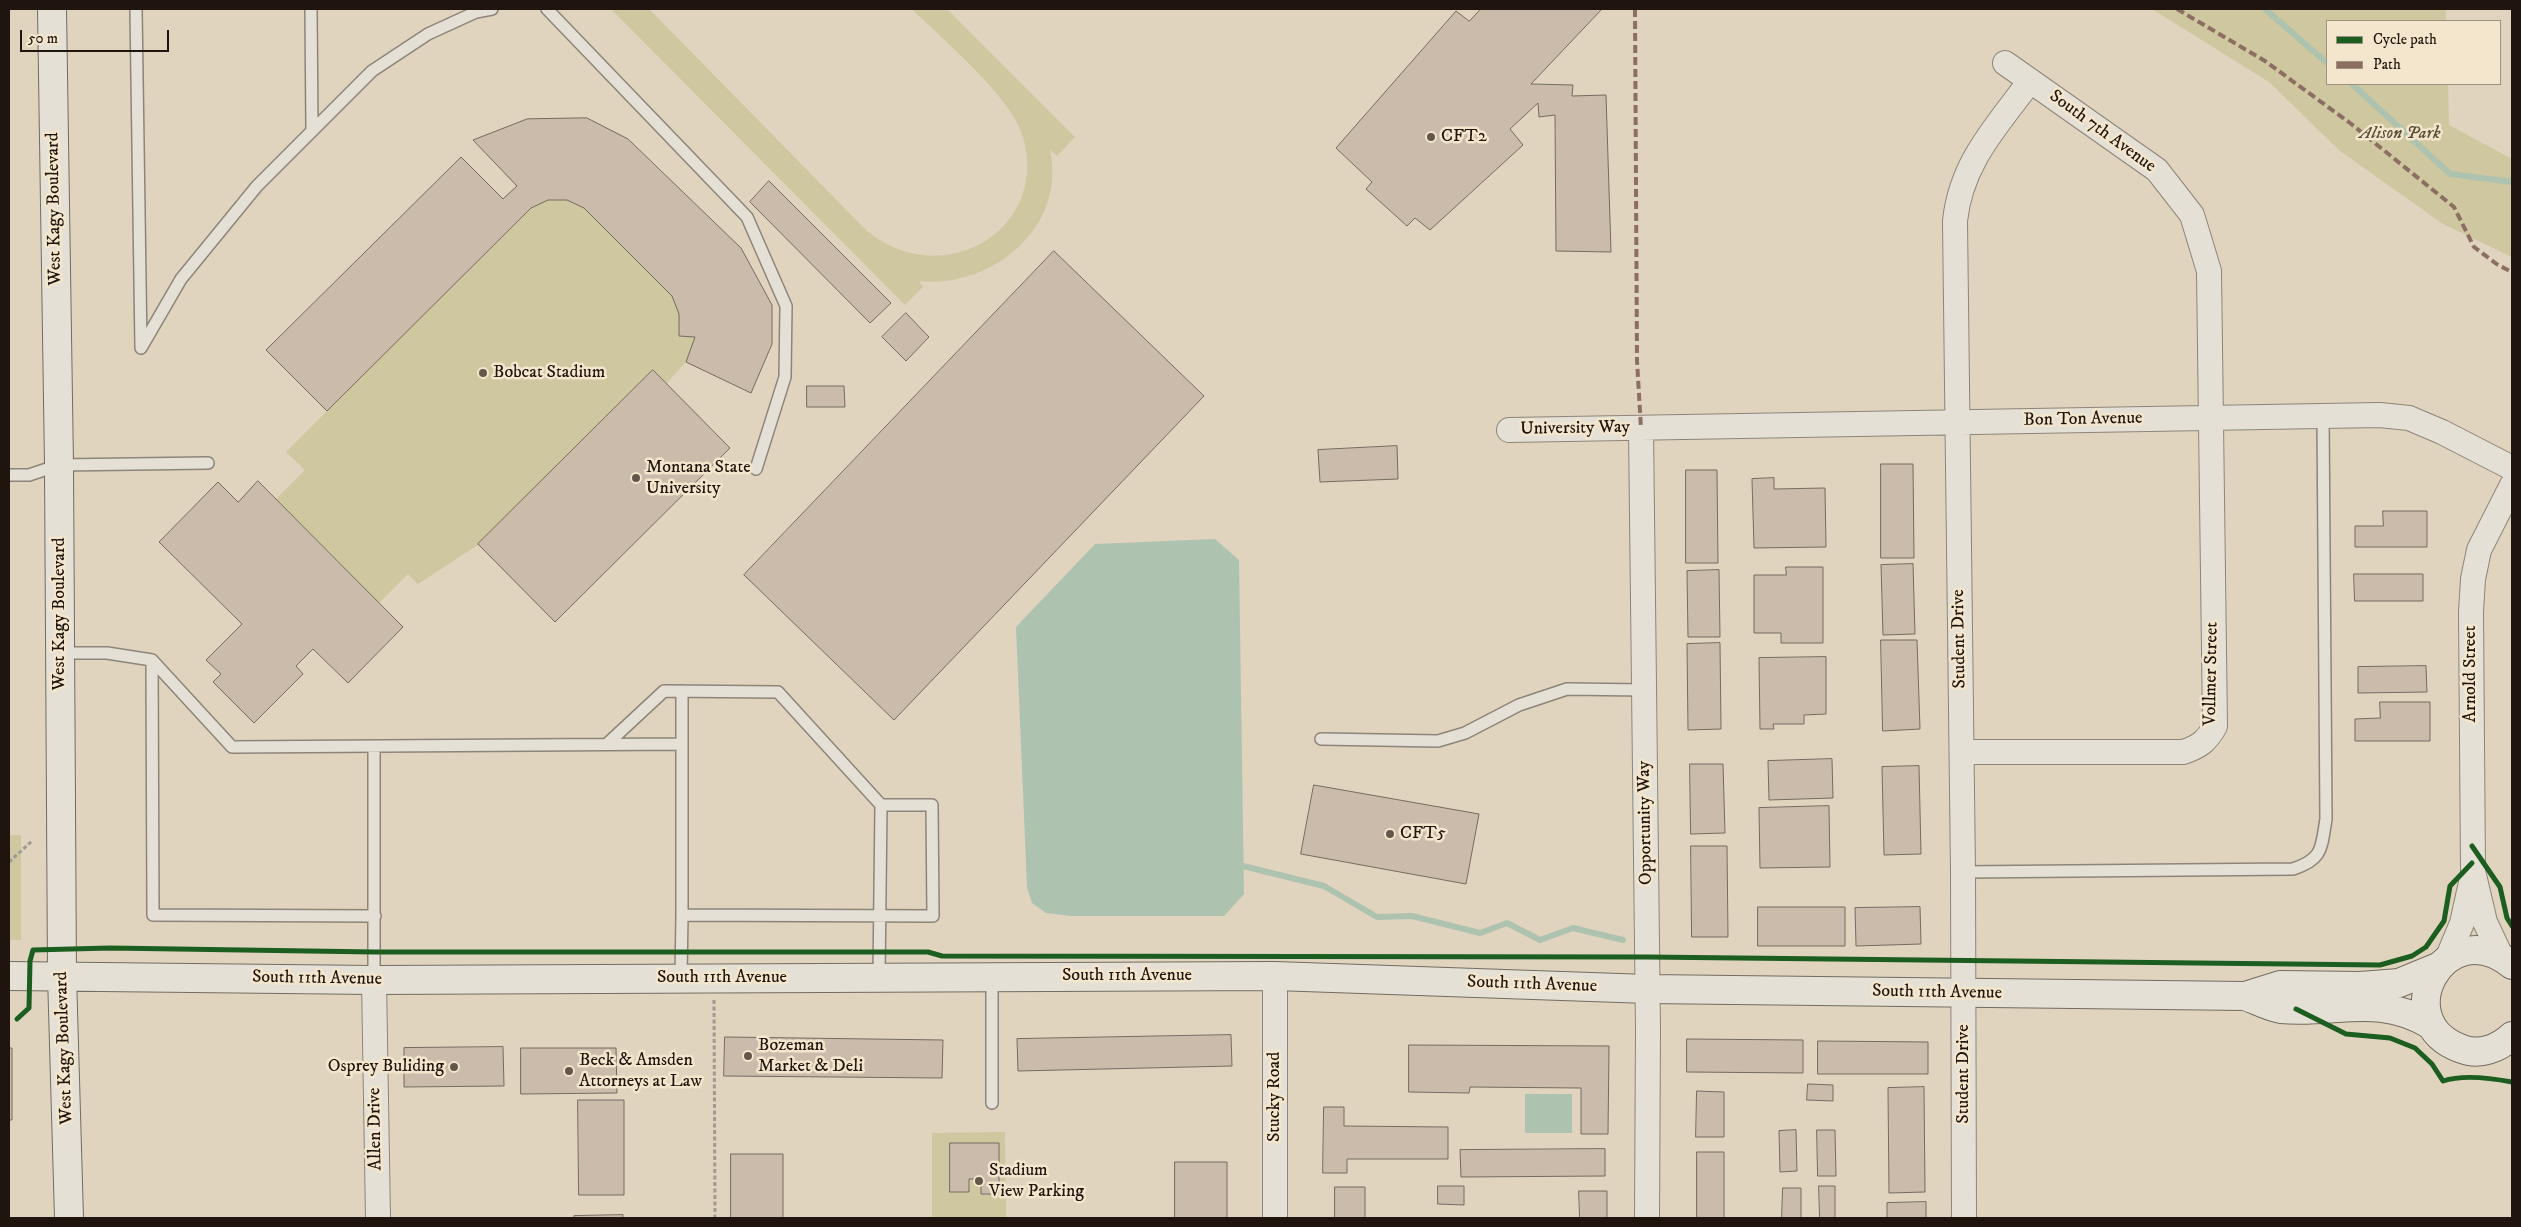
<!DOCTYPE html>
<html>
<head>
<meta charset="utf-8">
<style>
	body { margin:0 }
	#map { position:relative; width:2521px; height:1227px; overflow:hidden; background:#e0d4be; font-family:"IM FELL DW Pica",serif }
	canvas { display:block }
	.frame { position:absolute; inset:0; border:10px solid #1f140e; pointer-events:none }
	.legend { position:absolute; left:2326px; top:20px; width:175px; height:65px; box-sizing:border-box; background:#f3e6cc; border:1px solid #9e9280; margin:0; padding:6px 9px; list-style:none; font-size:15px; color:#1f140e }
	.legend li { display:flex; align-items:center; gap:10px; height:25px }
	.legend b { width:25px; border:1px solid #9e9280 }
	.scale { position:absolute; left:20px; top:30px; width:149px; height:22px; box-sizing:border-box; border:2px solid #1f140e; border-top:0; padding-left:6px; font-size:15px; line-height:18px; white-space:nowrap; color:#1f140e; -webkit-text-stroke:4px #f3e6cc; paint-order:stroke }
</style>
</head>
<body>
<div id="map">
<canvas width="2521" height="1227"></canvas>
<div class="frame"></div>
<ul class="legend">
<li><b style="height:6px;background:#1b5e20"></b>Cycle path</li>
<li><b style="height:6px;background:#8d6e63"></b>Path</li>
</ul>
<div class="scale">50 m</div>
</div>
<script>
const g = document.querySelector('canvas').getContext('2d');
g.lineJoin = 'round';
function paint(path, color) {
  g.fillStyle = color;
  g.fill(path, 'evenodd');
}
function stroke(path, color, width, dash) {
  g.strokeStyle = color;
  g.lineWidth = width;
  g.lineCap = dash ? 'butt' : 'round';
  g.setLineDash(dash || []);
  g.stroke(path);
}
function write(font, color, halo, rows, align = 'center') {
  g.font = font + ' "IM FELL DW Pica",serif';
  g.lineWidth = 5;
  g.setLineDash([]);
  g.textBaseline = 'middle';
  g.strokeStyle = halo;
  g.fillStyle = color;
  for (const [text, x, y, turn = 0] of rows) {
    g.save();
    g.translate(x, y);
    g.rotate((+turn || 0) * Math.PI / 180);
    g.textAlign = isNaN(turn) ? turn : align;
    if (halo) g.strokeText(text, 0, 0);
    g.fillText(text, 0, 0);
    g.restore();
  }
}
const green = new Path2D(`
	M611,9H649L866,230C940,293 1050,232 1023,137C1013,98 942,39 912,9H947L1075,137L1057,156L1050,150C1067,228 991,289 919,281L923,287L905,305Z
	M2152,9H2446V21H2327V84H2448L2449,125L2512,159V257L2443,224L2340,151L2269,82Z
	M587,118L628,139L772,305V344L751,393L686,362L666,384L730,448L555,622L478,545L418,584L408,574L379,603L276,499L305,470L286,452L327,411L266,350L461,157L502,199L516,186L473,140L527,119Z
	M9,835H21V940H9Z
	M1005,1132L1006,1218H932V1133Z`);
const water = new Path2D(`
	M1215,539L1239,560L1244,894L1224,916H1072L1046,913L1032,903L1027,887L1016,627L1095,544Z
	M1525,1094H1572V1133H1525Z`);
const stream = new Path2D(`
	M2265,9L2327,63
	M2352,84L2450,174L2512,182
	M1243,866L1324,886L1377,917L1412,916L1480,933L1507,923L1540,940L1573,928L1623,940`);
const building = new Path2D(`
	M1481,9H1602L1531,84L1573,85L1572,96L1606,95L1611,252L1556,251L1555,115L1539,117L1538,103L1510,129L1523,145L1430,230L1415,218L1407,226L1366,189L1372,182L1336,148L1456,11L1469,21Z
	M587,118L628,139L741,248L772,305V344L751,393L686,362L695,337L679,336V314L672,296L584,208L567,200H548L531,208L327,411L266,350L461,157L503,199L517,186L473,140L527,119Z
	M769,181L891,303L870,323L750,202Z
	M1054,251L1204,396L894,720L744,575Z
	M906,313L929,337L906,361L882,337Z
	M653,370L730,448L555,622L478,544Z
	M807,386H844L845,407H807Z
	M1397,446L1398,479L1320,482L1318,450Z
	M1881,464H1913L1914,558H1881Z
	M1686,470H1717L1718,563H1686Z
	M1774,478V489L1825,488L1826,547L1754,548L1752,479Z
	M258,481L403,627L348,683L313,649L296,666L303,674L254,723L213,682L221,674L206,660L242,624L159,542L218,482L238,502Z
	M2383,511H2427V547H2355V526H2383Z
	M1913,564L1915,634L1883,635L1881,565Z
	M1786,567H1823V643H1781V633H1754V575H1786Z
	M1719,570L1720,637H1688L1687,571Z
	M2354,574H2423V601H2355Z
	M1881,640H1917L1920,729L1883,731Z
	M1720,643L1721,729L1688,730L1687,644Z
	M1826,657V714L1804,715V724H1773L1774,729H1760L1759,658Z
	M2426,666L2427,692L2358,693V667Z
	M2380,702H2430V741H2355V719L2380,718Z
	M1832,759L1833,798L1769,800L1768,761Z
	M1690,764H1723L1725,833L1691,834Z
	M1919,766L1921,854L1884,855L1882,767Z
	M1314,785L1479,814L1466,884L1301,854Z
	M1829,806L1830,867L1760,868L1759,808Z
	M1691,846H1727L1728,937H1692Z
	M1758,907H1845V946H1758Z
	M1920,907L1921,944L1856,946L1855,908Z
	M1231,1035L1232,1066L1018,1071L1017,1039Z
	M725,1037L943,1040L942,1078L724,1076Z
	M1687,1039L1803,1040V1073L1687,1072Z
	M1818,1041L1928,1042V1074H1818Z
	M1409,1045L1609,1046L1608,1134H1581V1088L1470,1087L1469,1093L1409,1092Z
	M503,1047L504,1086L404,1087V1048Z
	M9,1048H12V1120H9Z
	M521,1048H616L617,1093L521,1094Z
	M1808,1084L1833,1085V1101L1807,1100Z
	M1924,1087L1925,1192L1889,1193L1888,1088Z
	M1697,1091L1724,1092V1137H1696Z
	M578,1100H624V1195H579Z
	M1324,1107H1344V1126L1448,1127V1159H1347V1173H1323Z
	M1796,1130L1797,1171L1780,1172L1779,1131Z
	M1817,1130H1835L1836,1176H1818Z
	M950,1143H999V1194H981V1179H969V1192H950Z
	M1605,1149V1176L1461,1177L1460,1150Z
	M1697,1152H1724V1218H1697Z
	M731,1154H783V1218H731Z
	M1175,1162H1227V1218H1175Z
	M1438,1186H1464V1205L1438,1204Z
	M1819,1186H1835V1218H1820Z
	M1335,1187H1365V1218H1335Z
	M1783,1188H1801V1218H1782Z
	M1579,1191H1607V1218H1580Z
	M1926,1202V1218H1887V1203Z
	M623,1215V1218H574V1216Z`);
const path = new Path2D(`
	M9,862L32,841
	M714,1000L715,1218`);
const lane = new Path2D(`
	M136,9L141,348L181,279L257,186L372,71L428,34L476,12L492,9
	M311,9L312,131
	M547,9L747,217L786,306L785,377L756,469
	M9,475H29L59,465L208,463
	M60,653H107L152,660L232,747L682,744
	M152,660L153,915L375,916
	M682,691V915L933,916L932,805H881
	M1321,739L1438,741L1465,733L1519,705L1567,689L1644,690
	M607,744L664,691L778,692L881,805L879,977
	M374,747V980
	M1963,872L2293,869C2323,859 2321,849 2326,819L2323,416
	M992,977V1103
	M681,978L682,915`);
const street = new Path2D(`
	M1641,428L1648,1030L1647,1218
	M1509,430L2380,415L2409,418L2442,432L2512,468
	M1962,752H2183C2199,747 2207,741 2215,726L2209,271L2192,215L2157,170L2005,63
	M2501,956L2485,922L2473,871L2471,612L2473,579L2479,550L2512,485
	M2447,959L2462,923L2472,878
	M1275,976V1218
	M374,980L378,1218
	M1964,1218L1963,872L1955,221C1961,163 1996,127 2030,81`);
const secondary = new Path2D(`
	M52,9L59,465L62,975L69,1218
	M2512,965C2445,910 2385,1022 2462,1049C2480,1056 2499,1048 2512,1036
	M9,976L374,980L1275,976L1648,989L2245,996L2280,985L2360,986L2399,983L2438,967
	M2245,996C2256,1000 2269,1007 2281,1009C2337,1014 2378,993 2431,1025`);
const quiet = new Path2D(`
	M1635,9L1637,361L1641,428
	M2177,9L2265,61L2350,123L2454,207L2474,247L2498,265L2512,272`);
const cycleway = new Path2D(`
	M2472,846L2500,887L2507,918L2512,926
	M2296,1009L2346,1034L2390,1038L2415,1048L2432,1064L2443,1081C2464,1074 2491,1078 2512,1082
	M17,1019L29,1008L30,961L33,950L110,948L375,952H928L942,956L1647,957L2380,965L2412,956L2426,947L2444,921L2450,886L2472,863`);
const markers = [
	[1431,137,5,"#63574c"],
	[483,373,5,"#63574c"],
	[636,478,5,"#63574c"],
	[1390,834,5,"#63574c"],
	[748,1056,5,"#63574c"],
	[454,1067,5,"#63574c"],
	[569,1071,5,"#63574c"],
	[979,1181,5,"#63574c"]
];
const streetNames = [
	["South 7th Avenue",2102,132,36],
	["West Kagy Boulevard",55,209,-91],
	["Bon Ton Avenue",2083,420,-1],
	["University Way",1575,429,-1],
	["West Kagy Boulevard",60,614,-90],
	["Student Drive",1960,639,-91],
	["Vollmer Street",2212,674,-89],
	["Arnold Street",2471,674,-90],
	["Opportunity Way",1646,823,-91],
	["South 11th Avenue",1127,976],
	["South 11th Avenue",722,978],
	["South 11th Avenue",317,979,1],
	["South 11th Avenue",1532,985,2],
	["South 11th Avenue",1937,993,1],
	["West Kagy Boulevard",65,1048,-92],
	["Student Drive",1964,1074,-90],
	["Stucky Road",1275,1097,-90],
	["Allen Drive",376,1129,-91]
];
const parkNames = [
	["Alison Park",2400,134]
];
const poiNames = [
	["CFT2",1441,137],
	["Bobcat Stadium",493,373],
	["Montana State",646,468],
	["University",646,489],
	["CFT5",1400,834],
	["Bozeman",758,1046],
	["Market & Deli",758,1067],
	["Beck & Amsden",579,1061],
	["Attorneys at Law",579,1082],
	["Osprey Buliding",444,1067,"right"],
	["Stadium",989,1171],
	["View Parking",989,1192]
];
paint(green, '#cec79f');
paint(water, '#aec2b0');
stroke(stream, '#aec2b0', 6);
paint(building, '#cbbbaa');
stroke(building, '#736c60', 1);
stroke(lane, '#8d8579', 14);
stroke(street, '#8d8579', 26);
stroke(secondary, '#736c60', 30);
stroke(path, '#9f9a92', 3, [4, 2.5]);
stroke(lane, '#e5e0d5', 11);
stroke(street, '#e5e0d5', 24);
stroke(secondary, '#e5e0d5', 28);
stroke(quiet, '#8d6e63', 4, [8, 4]);
stroke(cycleway, '#1b5e20', 5);
for (const [x, y, r, color] of markers) {
  const dot = new Path2D();
  dot.arc(x, y, r, 0, 2 * Math.PI);
  g.fillStyle = color;
  g.fill(dot);
  stroke(dot, '#f3e6cc', 2);
}
write('18px', '#1f140e', '#f3e6cc', streetNames);
write('italic 18px', '#574f38', '#f3e6cc', parkNames);
write('18px', '#1f140e', '#f3e6cc', poiNames, 'left');
</script>
</body>
</html>
